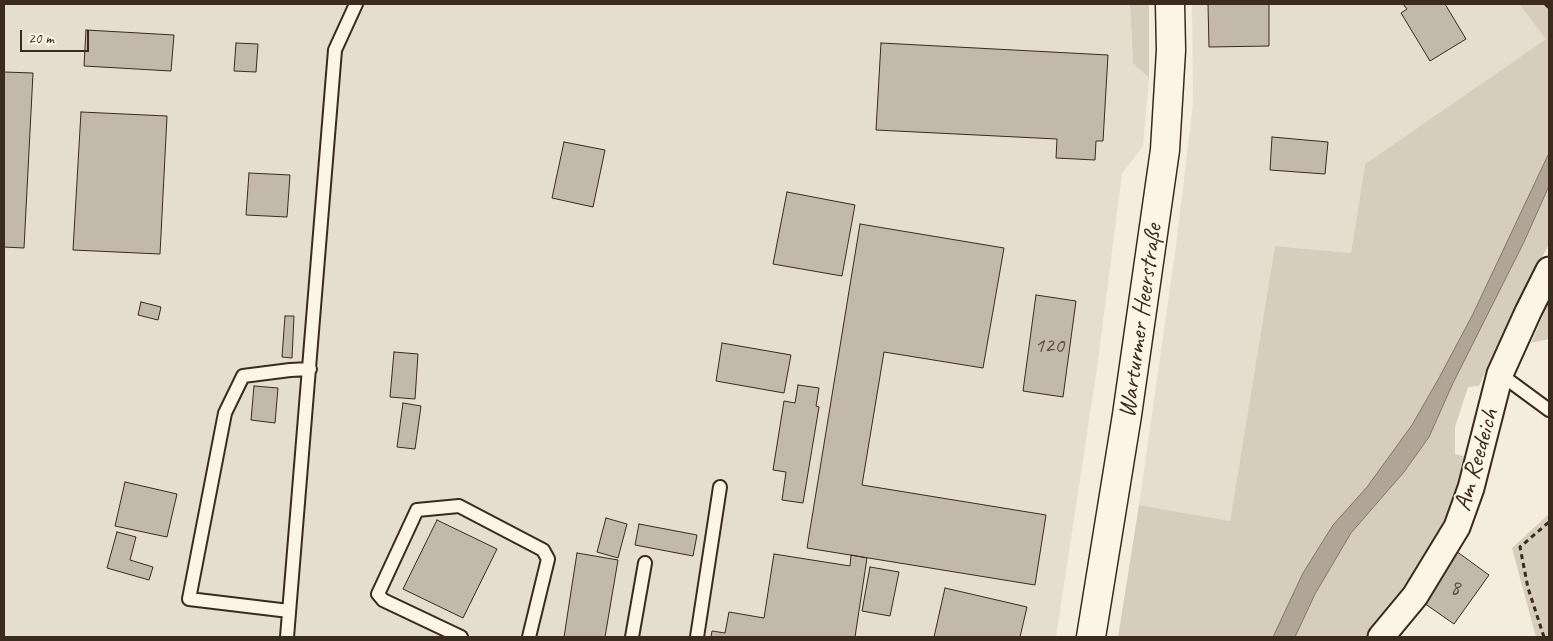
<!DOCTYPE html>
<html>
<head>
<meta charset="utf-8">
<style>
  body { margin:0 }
  #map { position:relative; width:1553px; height:641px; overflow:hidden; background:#f4eddd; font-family:Caveat,sans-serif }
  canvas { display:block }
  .frame { position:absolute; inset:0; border:5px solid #3b2a1e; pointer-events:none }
  .scale { position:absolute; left:20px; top:30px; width:69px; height:22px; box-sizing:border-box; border:2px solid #3b2a1e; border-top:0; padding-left:6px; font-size:15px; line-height:18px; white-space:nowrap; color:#3b2a1e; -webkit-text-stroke:4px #fcf5e5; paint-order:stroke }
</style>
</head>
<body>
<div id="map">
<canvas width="1553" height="641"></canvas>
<div class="frame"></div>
<div class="scale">20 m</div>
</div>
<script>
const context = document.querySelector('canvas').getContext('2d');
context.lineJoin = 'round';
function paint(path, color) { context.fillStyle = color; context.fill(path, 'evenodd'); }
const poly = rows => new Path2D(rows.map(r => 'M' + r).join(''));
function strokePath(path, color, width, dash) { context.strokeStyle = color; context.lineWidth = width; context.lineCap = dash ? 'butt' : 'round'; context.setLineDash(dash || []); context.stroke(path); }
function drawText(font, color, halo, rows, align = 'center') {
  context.font = font + ' Caveat,sans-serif'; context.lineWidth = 4; context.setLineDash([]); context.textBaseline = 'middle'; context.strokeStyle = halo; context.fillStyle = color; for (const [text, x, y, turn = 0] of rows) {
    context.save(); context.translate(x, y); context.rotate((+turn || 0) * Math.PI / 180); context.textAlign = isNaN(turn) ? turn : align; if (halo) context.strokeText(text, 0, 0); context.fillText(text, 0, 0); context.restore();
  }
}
const built = poly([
  [4,4,1130,4,1133,63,1149,78,1143,146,1122,174,1097,368,1056,637,4,637],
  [1192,4,1519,4,1546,39,1365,164,1351,253,1275,246,1230,521,1139,505,1177,238,1193,104]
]);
const green = poly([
  [1130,4,1149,4,1149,78,1133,63],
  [1519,4,1549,4,1549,153,1473,314,1439,378,1412,425,1367,487,1333,525,1303,573,1273,637,1118,637,1139,505,1230,521,1275,246,1351,253,1365,164,1546,39],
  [1549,186,1549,244,1497,346,1479,386,1468,387,1455,427,1455,454,1467,457,1450,517,1418,568,1377,621,1368,637,1295,637,1315,594,1351,533,1404,472,1429,437,1453,383,1524,242],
  [1549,301,1549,339,1531,343],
  [1549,514,1549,637,1536,637,1512,548]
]);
const water = poly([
  [1549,153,1549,186,1524,242,1453,383,1429,437,1404,472,1351,533,1315,594,1295,637,1273,637,1303,573,1333,525,1367,487,1412,425,1439,378,1473,314,1549,153]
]);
const building = poly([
  [1208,4,1269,4,1269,46,1209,47,1208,4],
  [1403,4,1445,4,1466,39,1430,61,1401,13,1407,9,1403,4],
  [86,30,174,35,171,71,84,66,86,30],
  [236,43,258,44,256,72,234,71,236,43],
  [881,43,1108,55,1103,141,1096,141,1095,160,1056,158,1057,139,876,130,881,43],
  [4,72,33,73,24,248,4,247,4,72],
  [81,112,167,116,160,254,73,250,81,112],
  [1272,137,1328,142,1325,174,1270,170,1272,137],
  [564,142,605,150,593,207,552,198,564,142],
  [249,173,290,175,287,217,246,215,249,173],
  [787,192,855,205,842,276,773,264,787,192],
  [860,224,1004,248,983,368,884,352,862,485,1046,515,1035,585,807,548,860,224],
  [1036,295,1076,301,1063,397,1023,391,1036,295],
  [141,302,161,307,158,320,138,315,141,302],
  [285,316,294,316,292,358,282,357,285,316],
  [722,343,791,355,784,393,716,381,722,343],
  [394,352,418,354,415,399,390,397,394,352],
  [798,385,819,388,816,406,819,407,803,503,782,500,786,472,773,470,784,401,795,403,798,385],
  [254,386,278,388,275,423,251,420,254,386],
  [403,403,421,406,415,449,397,447,403,403],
  [125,482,177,494,167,537,115,526,125,482],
  [606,518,627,524,618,558,597,552,606,518],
  [437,520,497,549,463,618,403,589,437,520],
  [639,524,697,535,693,556,635,545,639,524],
  [117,532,136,537,130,560,153,567,149,580,107,568,117,532],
  [1456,551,1489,575,1454,624,1421,601,1456,551],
  [577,553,618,560,605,637,564,637,577,553],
  [774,554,850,566,851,555,867,558,855,637,711,637,712,631,725,633,729,612,764,618,774,554],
  [870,567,899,572,890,616,862,611,870,567],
  [945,588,1027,607,1020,637,934,637,945,588]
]);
const path = poly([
  [1545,4,1549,8],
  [1544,637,1528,588,1520,547,1549,522]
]);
const service = poly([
  [1500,374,1549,410],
  [289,611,189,599,225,413,243,376,290,370,310,369],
  [287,637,335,50,356,4],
  [461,637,383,600,378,594,417,510,459,506,543,550,548,559,529,637],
  [632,637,645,563],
  [697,637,720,487]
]);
const minor = poly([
  [1381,637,1415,596,1457,527,1471,488,1500,374,1528,312,1549,270]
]);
const tertiary = poly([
  [1091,637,1127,415,1165,150,1171,50,1170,4]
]);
const numberNames = [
  ["120",1049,346],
  ["8",1455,588]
];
const streetNames = [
  ["Warturmer Heerstraße",1141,321,-82],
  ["Am Reedeich",1477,460,-74]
];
paint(built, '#e5ddce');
paint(green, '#d6cdbd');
paint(water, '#b0a596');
strokePath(water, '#817466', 1);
paint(building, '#c3b9aa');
strokePath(building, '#3b2a1e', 1);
strokePath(service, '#3b2a1e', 16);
strokePath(minor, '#3b2a1e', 29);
strokePath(tertiary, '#3b2a1e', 31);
strokePath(path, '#3b2a1e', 3, [5, 4]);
strokePath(service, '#fcf5e5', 12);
strokePath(minor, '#fcf5e5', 25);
strokePath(tertiary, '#fcf5e5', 28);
drawText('22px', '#5d4e41', null, numberNames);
drawText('25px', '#3b2a1e', '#fcf5e5', streetNames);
</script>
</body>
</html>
